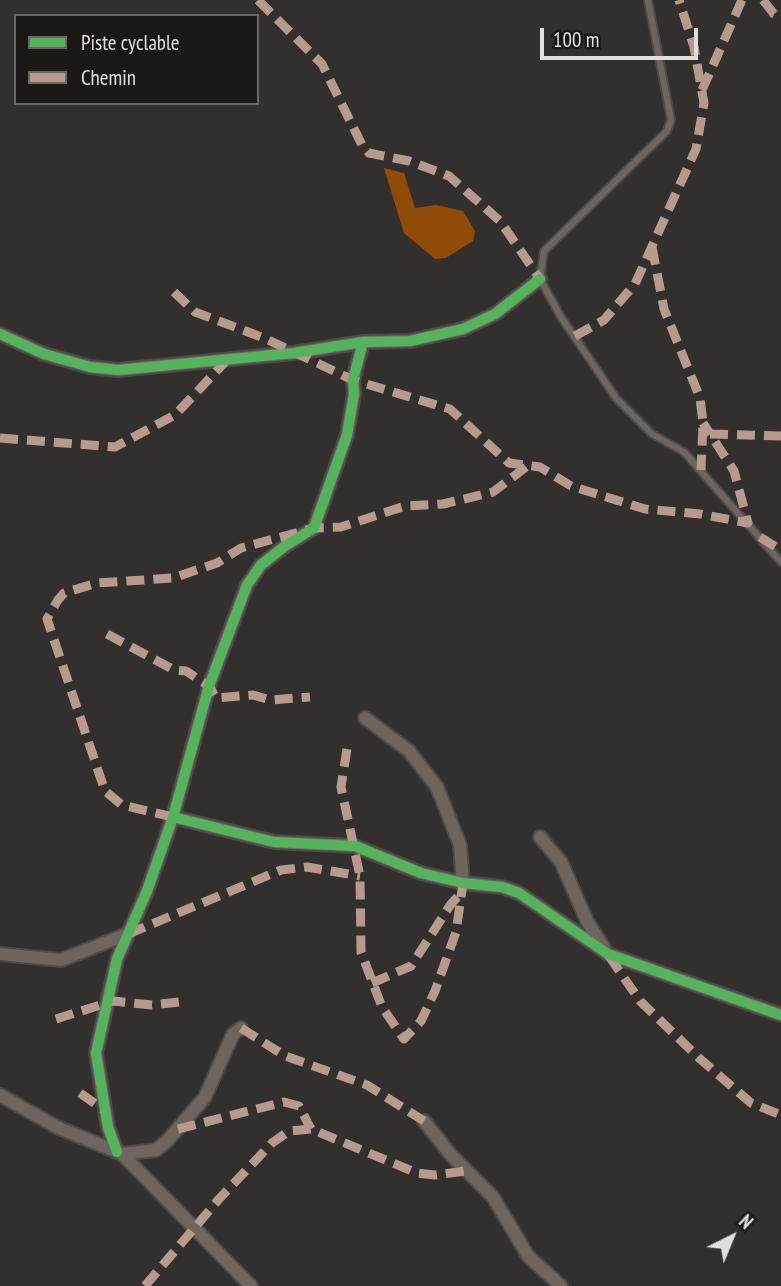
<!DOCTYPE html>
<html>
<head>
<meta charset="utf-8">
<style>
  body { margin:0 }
  #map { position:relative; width:781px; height:1286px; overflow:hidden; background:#322f2c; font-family:"PT Sans Narrow",sans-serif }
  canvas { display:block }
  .legend { position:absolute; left:14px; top:14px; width:245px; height:91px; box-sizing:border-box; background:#1a1715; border:2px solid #6a6764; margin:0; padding:9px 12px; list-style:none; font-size:21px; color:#e2dedb }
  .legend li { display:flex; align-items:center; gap:14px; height:35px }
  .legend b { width:35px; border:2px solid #6a6764 }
  .north { position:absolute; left:697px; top:1202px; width:70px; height:70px; -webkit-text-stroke:5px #1a1715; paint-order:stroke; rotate:43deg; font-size:19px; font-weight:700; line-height:28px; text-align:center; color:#e2dedb }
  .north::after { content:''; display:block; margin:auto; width:24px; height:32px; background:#e2dedb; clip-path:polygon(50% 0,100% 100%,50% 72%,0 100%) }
  .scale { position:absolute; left:540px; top:28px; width:158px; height:32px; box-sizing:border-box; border:4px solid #e2dedb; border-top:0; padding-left:9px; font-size:21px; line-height:24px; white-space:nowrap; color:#e2dedb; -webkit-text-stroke:5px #1a1715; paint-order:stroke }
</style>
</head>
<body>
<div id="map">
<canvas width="781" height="1286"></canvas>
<ul class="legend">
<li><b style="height:9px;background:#56b35d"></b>Piste cyclable</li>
<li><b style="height:9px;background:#b69a8f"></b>Chemin</li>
</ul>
<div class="north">N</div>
<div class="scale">100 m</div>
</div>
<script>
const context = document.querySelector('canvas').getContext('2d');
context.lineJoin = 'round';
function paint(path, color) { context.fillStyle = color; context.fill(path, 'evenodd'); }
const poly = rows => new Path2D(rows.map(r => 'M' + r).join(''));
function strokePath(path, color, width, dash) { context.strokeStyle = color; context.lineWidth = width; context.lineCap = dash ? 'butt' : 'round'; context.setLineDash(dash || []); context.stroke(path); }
const water = poly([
  [384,168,404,173,415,208,436,205,463,211,475,231,473,241,446,258,435,259,404,233]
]);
const lane = poly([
  [648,0,671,120,667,131,544,251,540,279,561,317,616,398,652,434,684,452,781,562]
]);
const street = poly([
  [0,334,44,354,90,367,118,370,294,353,363,342,410,341,463,329,495,314,540,279],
  [365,718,409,751,437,787,460,845,463,883],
  [173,817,274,842,355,846,421,873,463,883,502,887,519,893,608,954,781,1015],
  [540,837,561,862,587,921,604,948],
  [0,954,61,960,125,935],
  [0,1095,57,1127,122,1154,251,1286],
  [424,1121,451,1155,493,1197,528,1256,561,1286],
  [117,1152,108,1127,96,1053,117,959,147,891,173,817,209,686,247,585,261,565,285,546,314,528,347,435,354,394,353,380,363,342],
  [122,1154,156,1150,167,1141,205,1097,233,1034,241,1028]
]);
const quiet = poly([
  [258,0,322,64,362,145,369,153,409,161,449,176,500,221,540,279],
  [763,0,774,14,781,17],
  [702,90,742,0],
  [652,247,664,309,700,398,703,423,701,470],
  [174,292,195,312,264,338,353,380,450,409,509,463,540,467,571,486,645,509,700,514,748,523,734,471,703,423],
  [575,336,604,320,635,284,696,149,704,103,694,47,679,0],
  [710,434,781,436],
  [0,438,115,447,175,415,227,360],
  [760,537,781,550],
  [107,634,174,670,186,671,209,686,216,698,253,695,270,700,310,697],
  [347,749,341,787,360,876,361,952,382,1007,404,1039,421,1021,435,991,456,932,463,883],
  [173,817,122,805,105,791,47,619,58,600,64,593,97,583,173,578,217,563,241,548,314,528,341,527,405,506,443,504,493,492,526,467],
  [128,934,281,870,307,867,360,876],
  [609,956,640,1001,699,1058,751,1103,781,1115],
  [372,983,411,966,451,904,463,891],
  [56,1019,113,1001,152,1005,187,1001],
  [241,1028,285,1056,367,1085,424,1121],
  [80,1093,104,1110],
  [178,1129,284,1102,299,1106,311,1129],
  [145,1286,219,1199,272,1143,289,1131,311,1129,417,1173,435,1175,466,1171]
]);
const cycleway = poly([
  [0,334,44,354,90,367,118,370,294,353,363,342,410,341,463,329,495,314,540,279],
  [173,817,274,842,355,846,421,873,463,883,502,887,519,893,608,954,781,1015],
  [117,1152,108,1127,96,1053,117,959,147,891,173,817,209,686,247,585,261,565,285,546,314,528,347,435,354,394,353,380,363,342]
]);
paint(water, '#904b08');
strokePath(lane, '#4d4b49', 10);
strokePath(street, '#4d4b49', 16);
strokePath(lane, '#6e655e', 6);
strokePath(street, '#6e655e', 12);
strokePath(quiet, '#b69a8f', 9, [18, 9]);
strokePath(cycleway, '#56b35d', 10);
</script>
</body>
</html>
